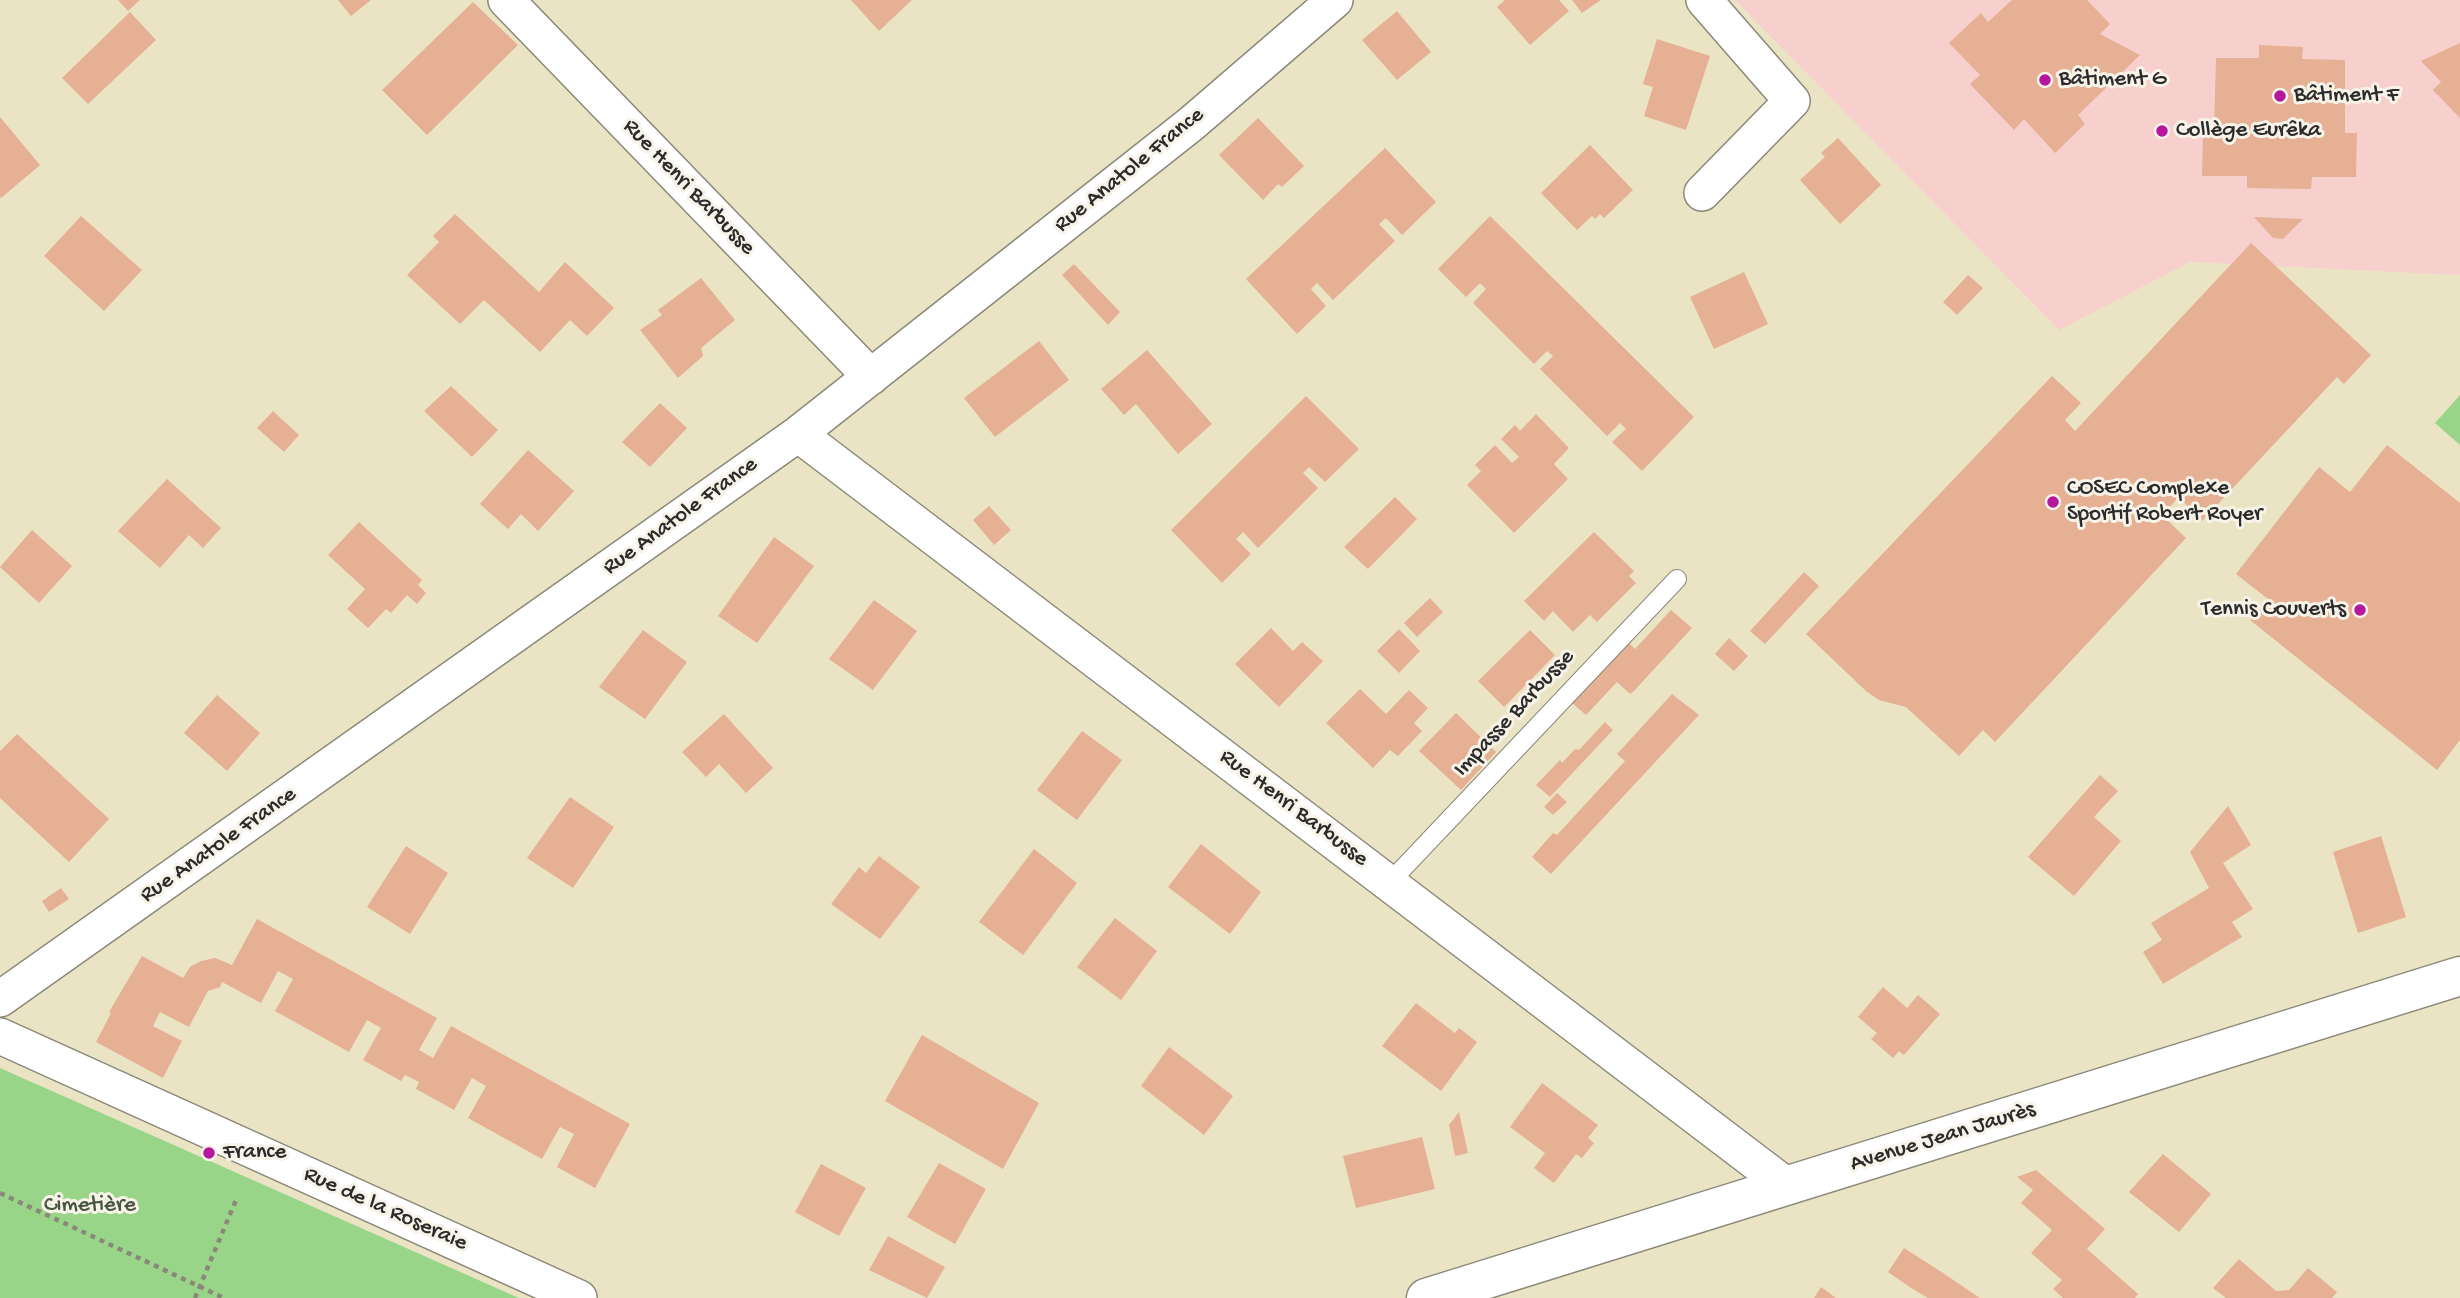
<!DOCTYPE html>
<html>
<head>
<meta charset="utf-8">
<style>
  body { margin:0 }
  canvas { display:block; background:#eae4c5 }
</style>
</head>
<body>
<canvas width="2460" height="1298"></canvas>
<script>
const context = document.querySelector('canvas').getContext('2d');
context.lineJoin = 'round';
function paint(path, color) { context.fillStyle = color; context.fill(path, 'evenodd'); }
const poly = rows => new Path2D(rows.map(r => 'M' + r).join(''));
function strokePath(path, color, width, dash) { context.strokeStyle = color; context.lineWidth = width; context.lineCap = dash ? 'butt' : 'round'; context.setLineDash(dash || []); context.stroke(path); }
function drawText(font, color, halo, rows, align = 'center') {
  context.font = font + ' "Gochi Hand",sans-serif'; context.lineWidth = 6; context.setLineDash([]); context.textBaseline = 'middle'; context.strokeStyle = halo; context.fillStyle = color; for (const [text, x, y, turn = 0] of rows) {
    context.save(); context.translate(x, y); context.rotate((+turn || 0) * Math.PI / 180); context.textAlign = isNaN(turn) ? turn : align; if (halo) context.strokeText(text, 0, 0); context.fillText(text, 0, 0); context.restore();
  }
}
const built = poly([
  [1735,0,2460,0,2460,275,2190,262,2059,330]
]);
const green = poly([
  [2460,395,2460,445,2435,423],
  [0,1068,519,1298,0,1298]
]);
const building = poly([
  [118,0,140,0,128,11],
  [338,0,371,0,351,16],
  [851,0,912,0,879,31],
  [1505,0,1559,0,1569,11,1530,45,1497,7],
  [1572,0,1601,0,1582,13],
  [2012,0,2087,0,2110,24,2100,34,2140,55,2078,115,2085,124,2055,153,2024,119,2014,130,1970,84,1980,75,1949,43,1981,13,1988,22],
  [473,2,518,45,427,135,382,90],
  [1397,11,1431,52,1397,80,1362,40],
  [130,12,156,40,88,104,62,78],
  [1657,39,1710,56,1686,130,1644,116,1653,87,1643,84],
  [2460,43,2460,118,2433,90,2441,82,2421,61],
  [2259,45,2303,47,2302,59,2345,60,2345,133,2357,133,2356,177,2312,177,2311,189,2247,188,2247,176,2202,176,2203,131,2214,132,2216,58,2259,58],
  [0,117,40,165,1,198,0,197],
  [1258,118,1304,166,1282,187,1278,184,1263,200,1219,155],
  [1838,138,1881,185,1840,224,1800,180,1825,157,1821,153],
  [1590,145,1633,190,1604,218,1600,214,1595,219,1592,216,1577,230,1541,193],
  [1385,148,1436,202,1402,235,1386,218,1379,224,1395,241,1333,300,1317,283,1311,289,1326,306,1297,334,1246,279],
  [455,214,539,292,565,262,614,308,587,336,570,320,540,352,484,300,460,324,407,275,439,242,433,236],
  [81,216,142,270,104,311,44,256],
  [1490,216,1694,417,1642,471,1612,442,1626,429,1620,423,1607,436,1540,369,1553,356,1547,351,1534,364,1473,303,1486,289,1480,283,1466,297,1438,269],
  [2254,217,2303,219,2283,239,2273,238],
  [2251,243,2371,355,2344,384,2337,377,2202,521,2179,497,2162,515,2186,538,1995,742,1983,730,1959,756,1906,707,1879,700,1866,691,1806,634,2052,376,2081,403,2065,420,2075,431],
  [1074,264,1120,312,1108,325,1062,275],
  [1744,272,1768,324,1714,349,1690,297],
  [1968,275,1983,288,1957,315,1943,302],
  [701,278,735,320,701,348,703,356,678,378,640,330,662,315,658,310],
  [1039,341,1069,380,995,437,964,398],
  [1147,350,1212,424,1178,454,1136,404,1124,415,1101,389],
  [451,386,498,430,472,457,424,411],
  [1306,396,1359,449,1325,482,1309,467,1303,473,1318,488,1258,548,1243,532,1236,539,1251,554,1222,583,1171,530],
  [660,403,687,428,650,467,622,442],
  [273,411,299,435,284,452,257,428],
  [1536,414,1569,448,1554,464,1568,479,1514,533,1467,485,1481,471,1475,465,1495,445,1512,463,1519,457,1501,439,1515,425,1520,431],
  [2387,445,2460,503,2460,740,2437,770,2250,620,2268,599,2236,574,2319,467,2350,492],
  [528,450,574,491,538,531,521,514,508,529,480,504],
  [167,479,221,528,203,548,189,535,160,568,118,531],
  [1395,497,1417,519,1368,569,1344,547],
  [989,506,1011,530,994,545,973,520],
  [359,522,422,580,418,585,426,593,417,604,407,595,391,613,386,609,368,628,347,609,365,589,328,555],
  [32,530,72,566,39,603,0,567],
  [1594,532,1634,571,1629,576,1636,583,1597,622,1590,615,1573,632,1553,611,1544,621,1524,601],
  [774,537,814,566,757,643,718,616],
  [1804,572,1819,586,1765,644,1750,631],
  [1430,598,1443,612,1417,637,1404,623],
  [874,600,917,631,873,690,829,659],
  [1671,610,1692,628,1633,692,1630,694,1617,682,1586,715,1572,703,1628,642,1635,649],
  [1271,628,1293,651,1302,642,1323,661,1279,707,1235,664],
  [1399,629,1420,651,1399,673,1377,651],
  [643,630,687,662,645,719,599,687],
  [1530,630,1555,655,1504,707,1478,681],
  [1729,638,1748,656,1734,671,1715,654],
  [1360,689,1386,714,1409,690,1428,708,1414,723,1422,731,1398,756,1390,750,1373,768,1326,723],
  [1672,694,1699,715,1551,874,1532,857,1553,833,1557,835,1625,761,1617,754],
  [217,695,260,733,227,771,184,733],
  [1456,713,1496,752,1461,790,1419,751],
  [724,714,773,768,746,793,719,764,706,777,682,752],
  [1605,722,1613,730,1550,797,1536,785,1560,760,1562,763,1575,749,1579,750],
  [1082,731,1122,760,1077,820,1037,790],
  [17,734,109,819,69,862,0,798,0,751],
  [2100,775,2118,791,2094,817,2121,841,2074,896,2028,857],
  [1557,793,1567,802,1553,815,1544,807],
  [570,797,614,827,573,888,527,858],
  [2228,806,2251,845,2223,863,2253,909,2232,922,2242,937,2163,984,2143,952,2162,940,2151,923,2209,888,2190,852],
  [2381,836,2406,917,2358,933,2333,852],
  [1201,844,1261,892,1230,934,1168,887],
  [406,846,448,873,410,934,367,907],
  [1034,849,1077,883,1023,955,979,922],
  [879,856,920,887,880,939,831,904,859,867,866,873],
  [61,888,69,899,49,912,42,901],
  [1115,918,1157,951,1121,1000,1077,967],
  [257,919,437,1018,419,1050,433,1058,451,1026,630,1124,595,1188,557,1167,574,1134,560,1127,542,1159,468,1118,486,1086,472,1078,454,1110,416,1089,419,1082,405,1075,401,1081,363,1060,381,1028,367,1020,349,1052,275,1011,293,979,278,971,261,1003,222,982,220,987,208,991,189,1027,160,1012,153,1026,182,1041,163,1078,96,1042,111,1013,109,1012,142,956,183,978,190,967,201,961,215,958,232,965],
  [1883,987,1907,1008,1918,995,1940,1014,1904,1055,1899,1051,1893,1058,1871,1039,1877,1033,1858,1017],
  [1416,1003,1455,1033,1459,1028,1477,1042,1441,1091,1382,1046],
  [922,1035,1039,1103,1003,1169,885,1101],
  [1169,1047,1233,1096,1204,1135,1141,1086],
  [1542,1083,1598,1125,1588,1138,1594,1143,1582,1158,1576,1154,1554,1183,1534,1168,1545,1153,1510,1127],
  [1459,1112,1468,1153,1455,1156,1449,1125],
  [1422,1137,1435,1189,1356,1208,1343,1156],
  [2163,1154,2211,1194,2179,1232,2129,1192],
  [939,1163,986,1189,955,1244,907,1217],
  [821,1164,866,1188,839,1236,795,1212],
  [2036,1170,2105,1229,2087,1249,2138,1294,2135,1298,2063,1298,2053,1289,2062,1280,2031,1253,2052,1230,2021,1203,2033,1190,2017,1177],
  [888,1236,945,1267,927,1298,869,1270],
  [1904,1248,1943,1273,1980,1298,1928,1298,1911,1288,1888,1272],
  [2239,1259,2276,1291,2289,1290,2308,1268,2337,1292,2332,1298,2226,1298,2213,1288],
  [1821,1287,1836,1298,1814,1298]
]);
const path = poly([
  [0,1193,224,1298],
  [195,1298,236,1200]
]);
const lane = poly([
  [1390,882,1677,579]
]);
const street = poly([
  [506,0,871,377],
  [1702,193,1792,101,1704,0],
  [798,434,1787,1186],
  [0,999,798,434,1191,124,1335,0],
  [0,1036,579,1298]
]);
const secondary = poly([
  [1426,1298,2460,976]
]);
const markers = [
  [2045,80,7,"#b5179e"],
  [2280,96,7,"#b5179e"],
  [2162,131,7,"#b5179e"],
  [2053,502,7,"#b5179e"],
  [2360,610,7,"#b5179e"],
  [209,1153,7,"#b5179e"]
];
const poiNames = [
  ["Bâtiment G",2059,80],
  ["Bâtiment F",2294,96],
  ["Collège Eurêka",2176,131],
  ["COSEC Complexe",2067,489],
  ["Sportif Robert Royer",2067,515],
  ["Tennis Couverts",2346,610,"right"],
  ["France",223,1153]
];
const streetNames = [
  ["Rue Anatole France",1130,171,-39],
  ["Rue Henri Barbusse",688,188,46],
  ["Rue Anatole France",681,517,-36],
  ["Impasse Barbusse",1515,714,-47],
  ["Rue Henri Barbusse",1293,809,37],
  ["Rue Anatole France",219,846,-35],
  ["Avenue Jean Jaurès",1943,1138,-17],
  ["Rue de la Roseraie",385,1210,24]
];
const parkNames = [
  ["Cimetière",90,1206]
];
paint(built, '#f7d0cd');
paint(green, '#99d589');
paint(building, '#e5b093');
strokePath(lane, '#8a8878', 20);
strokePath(street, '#8a8878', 38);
strokePath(secondary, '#8a8878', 41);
strokePath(path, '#8a8878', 4.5, [5, 5]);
strokePath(lane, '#fff', 18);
strokePath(street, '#fff', 35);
strokePath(secondary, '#fff', 38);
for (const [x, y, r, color] of markers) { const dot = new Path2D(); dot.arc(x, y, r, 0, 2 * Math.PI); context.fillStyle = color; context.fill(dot); strokePath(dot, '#f7f3e8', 2.5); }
drawText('23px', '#2b2b2b', '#f7f3e8', poiNames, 'left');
drawText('23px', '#2b2b2b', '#f7f3e8', streetNames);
drawText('23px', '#465642', '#f7f3e8', parkNames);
</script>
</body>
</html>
